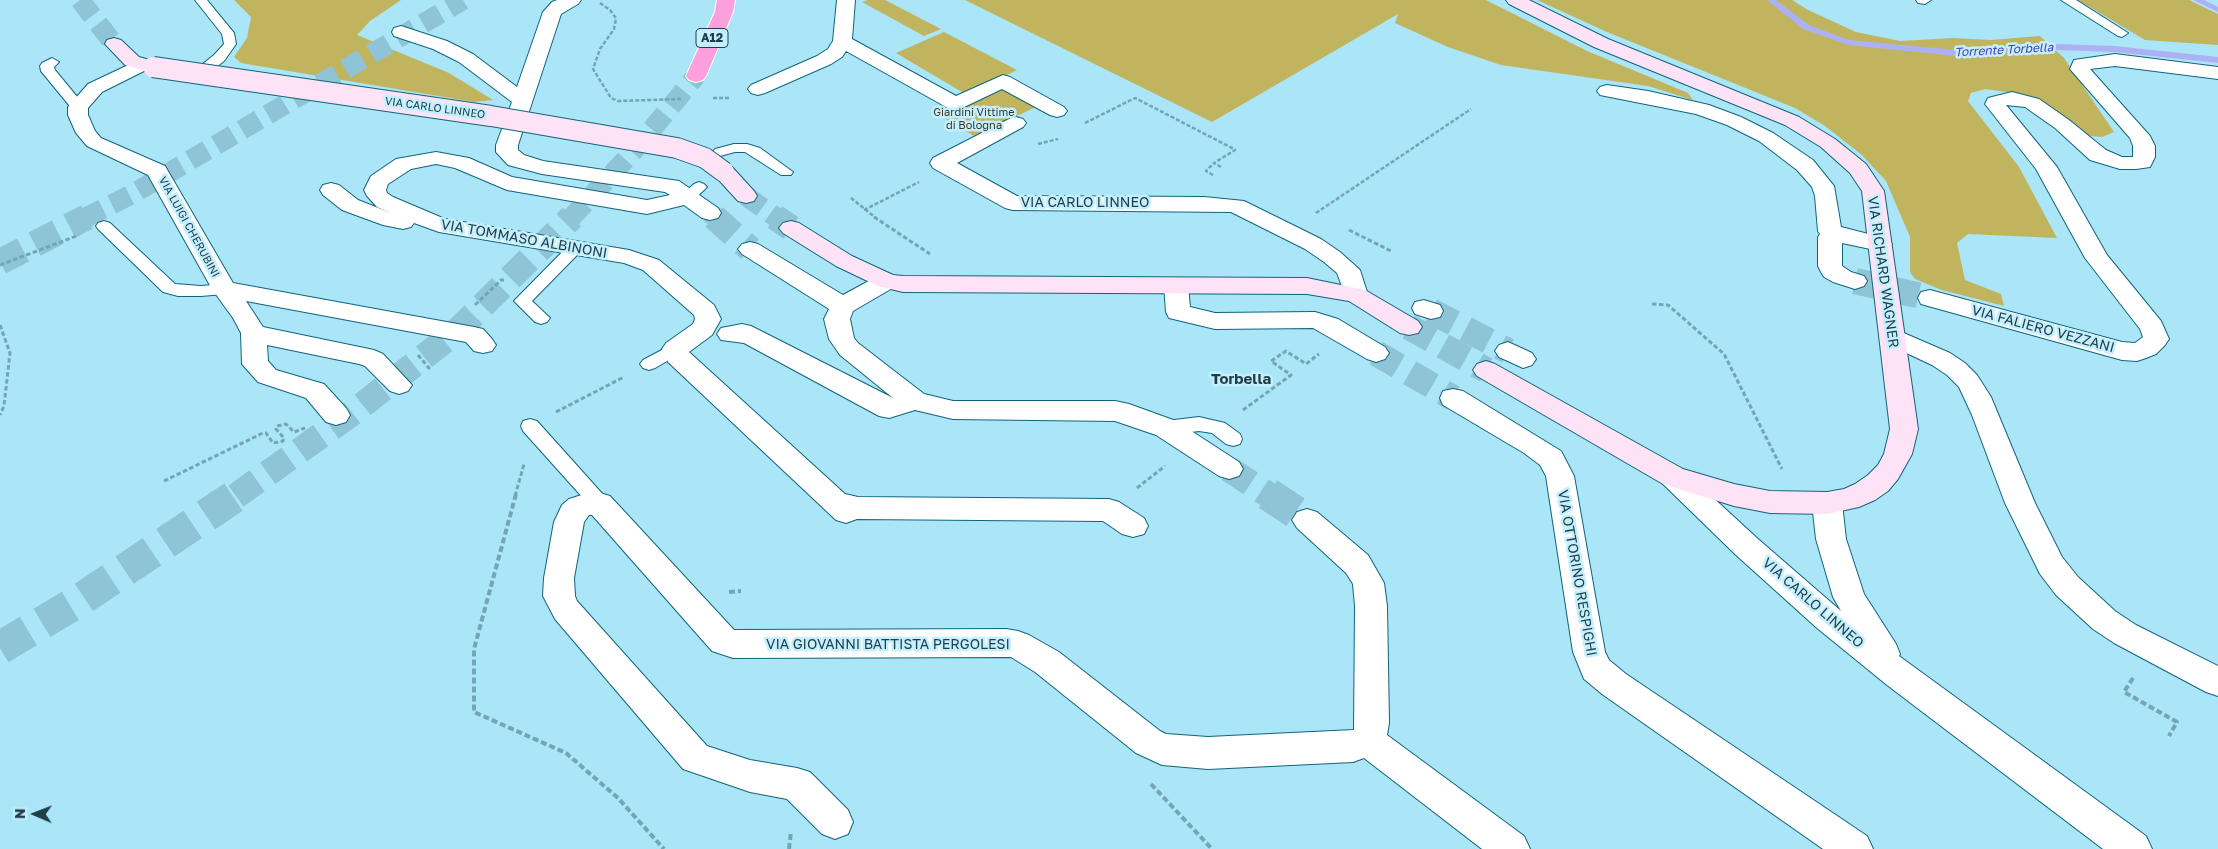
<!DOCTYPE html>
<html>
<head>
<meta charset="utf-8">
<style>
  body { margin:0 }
  #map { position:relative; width:2218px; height:849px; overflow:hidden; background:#aae5f8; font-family:"Golos Text",sans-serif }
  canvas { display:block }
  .north { position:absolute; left:10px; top:789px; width:50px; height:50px; -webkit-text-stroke:4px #c4effe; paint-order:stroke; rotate:271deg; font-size:14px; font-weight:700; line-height:20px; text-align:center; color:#1f3e48 }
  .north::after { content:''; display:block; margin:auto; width:18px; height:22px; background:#1f3e48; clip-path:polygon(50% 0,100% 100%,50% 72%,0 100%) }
</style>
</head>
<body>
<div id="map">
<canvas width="2218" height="849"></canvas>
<div class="north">N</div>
</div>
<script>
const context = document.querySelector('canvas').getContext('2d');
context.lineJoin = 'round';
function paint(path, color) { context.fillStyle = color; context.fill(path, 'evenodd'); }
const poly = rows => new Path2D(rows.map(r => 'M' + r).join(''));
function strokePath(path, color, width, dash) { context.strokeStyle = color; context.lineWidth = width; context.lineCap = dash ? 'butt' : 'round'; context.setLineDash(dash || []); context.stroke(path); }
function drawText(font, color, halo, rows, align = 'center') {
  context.font = font + ' "Golos Text",sans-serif'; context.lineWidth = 5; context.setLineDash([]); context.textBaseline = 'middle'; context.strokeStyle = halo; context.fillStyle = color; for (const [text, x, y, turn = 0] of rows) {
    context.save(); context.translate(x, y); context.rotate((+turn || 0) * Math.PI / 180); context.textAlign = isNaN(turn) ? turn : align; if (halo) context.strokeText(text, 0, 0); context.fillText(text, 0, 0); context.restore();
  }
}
const green = poly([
  [234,0,401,0,370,21,357,35,449,73,493,100,474,102,241,63,234,57,247,38,251,17],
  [868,0,885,0,941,29,924,36,862,2],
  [965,0,1486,0,1587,51,1688,93,1693,100,1648,86,1501,65,1448,47,1395,23,1398,14,1212,122],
  [1537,0,1792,0,1808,10,1856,32,1900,41,1953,38,1991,40,2040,36,2064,58,2114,132,2102,137,2081,135,2045,104,2027,95,1985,89,1971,93,1968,101,2019,167,2057,238,1968,234,1957,243,1965,280,2001,294,2004,306,1942,290,1915,279,1910,272,1910,237,1886,181,1862,155,1825,126,1795,108,1607,32],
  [2078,0,2189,0,2218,14,2218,45,2145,40],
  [944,32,1017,70,967,95,896,53],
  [1002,85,1038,106,974,136,931,110,947,103]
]);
const stream = poly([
  [1767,0,1776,0,1809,25,1849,40,1957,50,2028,43,2115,46,2218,57,2218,63,2115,52,2028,49,1957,56,1848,45,1803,29,1767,0],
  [2193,0,2204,0,2218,7,2218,12,2193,0]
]);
const streetTunnelFar2 = poly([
  [710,213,716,218]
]);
const streetTunnelFar1 = poly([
  [714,217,750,249],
  [1855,281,1930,298],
  [1431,311,1508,351],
  [1376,353,1453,398],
  [1229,469,1270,496]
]);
const streetTunnel = poly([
  [1268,494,1307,520]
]);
const secondaryTunnelFar1 = poly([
  [80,0,114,44],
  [746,196,777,218]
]);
const secondaryTunnel = poly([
  [775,217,791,228],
  [1409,327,1486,370]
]);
const highwayTunnelFar2 = poly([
  [85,218,136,192,463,0],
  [571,218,639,145,696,76]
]);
const highwayTunnelFar1 = poly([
  [0,262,87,217],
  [236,496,351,414,458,330,572,217]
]);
const highwayTunnel = poly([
  [0,648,80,600,238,494]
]);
const pathFar2 = poly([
  [600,3,610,10,616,18,614,29,600,49,593,69,611,98,618,101,681,99],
  [713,98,731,98],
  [1085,123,1135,98,1236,150],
  [1038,144,1058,139],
  [1221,167,1214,163,1235,150],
  [1213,175,1206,171,1214,163],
  [851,198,876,218],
  [864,210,919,182],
  [1316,213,1471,109]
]);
const pathFar1 = poly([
  [874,217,930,254],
  [1349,230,1391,251],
  [0,265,79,235],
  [1652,304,1668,305,1724,354,1782,469],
  [475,305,501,280,504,280],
  [0,325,10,353,4,406,0,415],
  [418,355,429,368,427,371],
  [1243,410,1291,375,1271,361,1286,351,1306,364,1319,354],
  [556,412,624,377],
  [164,481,263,433,266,433,273,443,283,441,284,438,276,429,277,426,286,424,294,432,305,428],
  [1137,488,1165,466],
  [515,496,524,464]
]);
const path = poly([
  [516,494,474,649,474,712,566,753,618,798,664,849],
  [729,592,741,591],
  [2133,678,2124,692,2177,722,2169,736],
  [1151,784,1212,849],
  [789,849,791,832]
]);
const lane = poly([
  [195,0,207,0,234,33,236,44,224,61,204,77,199,78,194,77,192,74,194,71,214,55,224,44,222,34,195,0],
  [1916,0,1931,0,1925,4,1918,3,1916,0],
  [2061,0,2076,0,2128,33,2122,37,2118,36,2061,0],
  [52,58,59,62,54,67,55,70,83,104,85,107,83,110,73,110,41,71,40,66,42,63,52,58],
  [734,144,747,144,760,148,793,172,791,175,781,175,745,152,735,152,720,156,713,152,715,149,734,144],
  [699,182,704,184,707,187,704,190,693,200,683,200,680,197,683,194,694,184,699,182],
  [104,221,110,223,175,284,201,286,224,284,230,285,232,289,230,293,224,294,201,296,178,296,163,292,98,229,96,226,98,223,104,221],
  [575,243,581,245,583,248,581,251,532,301,550,318,547,322,541,324,535,322,514,301,569,245,575,243],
  [675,343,681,345,684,349,681,353,655,368,649,370,643,368,640,364,643,360,675,343],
  [1199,417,1225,423,1240,434,1242,439,1240,444,1233,446,1226,444,1212,433,1199,431,1166,435,1159,433,1157,428,1159,423,1166,421,1199,417],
  [530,419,537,421,607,499,610,504,607,509,600,512,593,509,523,431,521,426,523,421,530,419]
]);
const street = poly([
  [557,0,581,0,578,4,561,14,518,145,518,150,524,155,543,161,679,181,718,208,721,213,718,218,710,220,702,218,684,205,647,214,507,190,455,168,436,164,411,169,388,184,386,190,387,193,393,197,445,219,629,250,659,260,714,305,721,319,712,335,689,352,845,494,858,497,1109,499,1119,502,1144,518,1148,526,1144,534,1133,537,1122,534,1103,521,857,519,846,523,836,520,668,362,662,349,666,343,693,324,695,319,694,315,643,270,624,263,439,232,414,223,411,227,403,229,383,225,342,210,323,195,320,190,323,185,331,183,339,185,358,200,391,213,377,207,367,196,364,190,371,176,396,159,436,152,469,158,512,177,647,200,670,195,665,192,542,174,508,165,496,152,496,145,512,102,459,62,433,49,394,36,392,32,394,28,401,26,447,41,473,54,517,87,543,12,552,2,557,0],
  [837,0,855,0,852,39,956,96,1003,75,1010,77,1064,107,1067,111,1064,115,1057,117,1050,115,1002,89,962,108,955,110,948,108,846,51,842,57,831,64,765,93,758,95,751,93,748,89,751,85,817,56,828,49,833,41,837,0],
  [2115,54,2218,67,2218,79,2115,66,2090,69,2150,136,2155,146,2155,157,2150,167,2136,169,2120,169,2090,160,2055,128,2025,107,2006,105,2057,167,2107,255,2161,321,2169,339,2165,345,2156,354,2146,358,2137,361,2122,360,1921,304,1918,298,1921,292,1930,290,2122,342,2135,343,2143,337,2140,329,2085,258,2036,169,1985,104,1988,98,2012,92,2039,99,2069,120,2106,150,2122,157,2133,157,2133,146,2130,138,2070,69,2074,60,2115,54],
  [141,59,148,61,151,65,148,69,102,92,88,108,88,115,95,131,101,138,165,166,233,283,474,327,483,329,492,339,496,345,492,351,483,353,474,351,466,342,246,301,263,327,374,350,383,354,412,385,408,391,399,394,390,391,365,366,359,364,267,345,268,361,276,370,324,384,346,408,350,415,346,422,336,425,326,422,306,398,258,382,242,364,241,333,233,318,212,289,148,175,87,146,76,133,68,115,68,107,88,84,141,59],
  [1607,85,1648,91,1709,105,1741,117,1773,133,1813,160,1834,186,1841,227,1888,239,1892,244,1888,249,1880,251,1842,243,1842,266,1851,272,1864,276,1867,281,1864,286,1855,289,1833,282,1824,277,1821,272,1818,266,1818,237,1820,234,1818,231,1815,196,1812,187,1797,170,1759,141,1727,125,1696,114,1600,95,1597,91,1600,87,1607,85],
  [1016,117,1023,119,1026,123,1023,127,957,163,1017,196,1204,197,1244,201,1321,239,1340,252,1360,270,1368,295,1365,300,1356,303,1347,300,1337,273,1324,262,1305,249,1231,212,1013,210,1005,208,933,168,930,163,933,158,1009,119,1016,117],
  [750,242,758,244,843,295,878,276,887,273,896,276,899,281,896,286,853,311,850,319,854,338,858,343,924,394,953,401,1115,401,1129,404,1176,421,1239,462,1243,469,1239,476,1229,479,1219,476,1156,435,1115,421,953,419,915,410,889,418,879,416,744,343,721,340,717,334,721,328,742,324,751,326,893,398,840,355,829,339,824,319,829,309,742,254,738,249,742,244,750,242],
  [1176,278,1185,281,1188,286,1190,307,1215,313,1315,312,1338,319,1385,347,1389,353,1385,359,1376,362,1367,359,1313,328,1215,329,1169,318,1166,312,1164,286,1167,281,1176,278],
  [1424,300,1440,305,1443,311,1440,317,1431,319,1415,314,1412,308,1415,302,1424,300],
  [1892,328,1950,353,1965,363,1977,375,1991,397,2035,503,2062,557,2078,577,2115,611,2136,625,2218,666,2218,696,2206,692,2114,643,2093,629,2056,595,2040,574,2005,503,1972,415,1959,387,1947,375,1932,365,1883,342,1879,336,1883,330,1892,328],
  [1508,342,1532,353,1536,359,1532,365,1523,368,1499,357,1495,351,1499,345,1508,342],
  [1453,389,1463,391,1561,451,1574,476,1605,652,1609,660,1626,674,1867,836,1873,849,1823,849,1602,694,1584,679,1573,652,1546,476,1540,465,1524,453,1443,405,1440,398,1443,391,1453,389],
  [1673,466,1683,470,1758,539,1841,611,1833,597,1816,539,1812,503,1817,495,1827,492,1837,495,1842,503,1846,539,1864,594,1896,644,1900,654,1899,656,2146,836,2152,849,2103,849,1887,685,1817,628,1736,555,1663,484,1659,477,1663,470,1673,466],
  [588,493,600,493,610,496,734,630,1006,629,1018,631,1029,635,1059,652,1160,731,1166,734,1208,737,1354,730,1355,606,1353,584,1346,573,1297,528,1292,520,1297,512,1307,509,1317,512,1368,555,1384,583,1387,606,1389,723,1387,735,1524,836,1530,849,1482,849,1364,758,1353,762,1208,769,1162,765,1136,753,1035,672,1011,657,733,658,712,651,592,515,589,515,584,522,574,578,575,596,577,601,707,746,750,760,797,768,810,772,848,810,853,822,848,834,835,839,822,834,787,799,750,792,683,769,555,619,543,596,544,578,554,522,562,505,569,499,588,493]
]);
const secondary = poly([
  [1506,0,1529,0,1608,39,1799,117,1835,139,1866,164,1884,191,1918,429,1912,454,1898,479,1888,491,1875,500,1859,507,1827,514,1770,513,1734,506,1663,484,1477,376,1473,370,1477,364,1486,361,1495,364,1683,469,1734,484,1770,491,1827,492,1844,489,1855,484,1868,475,1878,465,1884,454,1890,429,1862,191,1850,173,1821,147,1785,125,1594,47,1509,4,1506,0],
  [114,38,121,40,139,57,160,63,163,67,160,71,153,73,125,65,105,44,107,40,114,38],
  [724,165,732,167,754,191,757,196,754,201,746,203,738,201,716,177,713,172,716,167,724,165],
  [791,221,799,223,852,256,893,275,903,276,1307,278,1365,290,1418,321,1422,327,1418,333,1409,335,1400,333,1349,301,1307,294,903,292,878,286,836,266,783,233,779,228,783,223,791,221]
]);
const highway = poly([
  [717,0,735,0,733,12,706,76,703,80,696,82,689,80,686,76,715,12,717,0]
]);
const secondaryBridge = poly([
  [153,67,491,116,677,148,705,158,724,172]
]);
const farStreetnames = [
  ["VIA CARLO LINNEO",435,108,8],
  ["VIA LUIGI CHERUBINI",189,227,61]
];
const farParknames = [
  ["Giardini Vittime",974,113],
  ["di Bologna",974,126]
];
const shields = [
  [712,38,32]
];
const shieldNames = [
  ["A12",712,38]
];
const farWaternames = [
  ["Torrente Torbella",2004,50,-3]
];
const streetNames = [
  ["VIA CARLO LINNEO",1085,203],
  ["VIA TOMMASO ALBINONI",524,239,10],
  ["VIA RICHARD WAGNER",1883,272,82],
  ["VIA FALIERO VEZZANI",2043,329,15],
  ["VIA OTTORINO RESPIGHI",1577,573,80],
  ["VIA CARLO LINNEO",1813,603,41],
  ["VIA GIOVANNI BATTISTA PERGOLESI",888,645]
];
const neighbourhoodNames = [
  ["Torbella",1241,379]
];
paint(green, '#c1b45f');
paint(stream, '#acb1f4');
strokePath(streetTunnelFar2, '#8ec4d5', 20, [20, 10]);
strokePath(streetTunnelFar1, '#8ec4d5', 26, [26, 13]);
strokePath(streetTunnel, '#8ec4d5', 33, [33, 16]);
strokePath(secondaryTunnelFar1, '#8ec4d5', 20, [20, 10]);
strokePath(secondaryTunnel, '#8ec4d5', 26, [26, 13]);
strokePath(highwayTunnelFar2, '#8ec4d5', 20, [20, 10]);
strokePath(highwayTunnelFar1, '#8ec4d5', 26, [26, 13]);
strokePath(highwayTunnel, '#8ec4d5', 33, [33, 16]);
strokePath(lane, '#10657b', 2);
strokePath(street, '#10657b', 2);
strokePath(secondary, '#10657b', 2);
strokePath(highway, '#fff', 2);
strokePath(pathFar2, '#74a5b4', 2.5, [4, 2]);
strokePath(pathFar1, '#74a5b4', 3, [4.5, 2.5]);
strokePath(path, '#74a5b4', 4, [6, 3]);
paint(lane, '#fff');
paint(street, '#fff');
paint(secondary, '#fee2f5');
paint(highway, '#fb9fdd');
strokePath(secondaryBridge, '#10657b', 22, []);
strokePath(secondaryBridge, '#fee2f5', 20);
drawText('11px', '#1f3e48', '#c4effe', farStreetnames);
drawText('11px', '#3d3922', '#c4effe', farParknames);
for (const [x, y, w] of shields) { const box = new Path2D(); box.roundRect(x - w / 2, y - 9.5, w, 19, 4); context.fillStyle = '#c4effe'; context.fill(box); strokePath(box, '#1f3e48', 1); }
drawText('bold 12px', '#1f3e48', null, shieldNames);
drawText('italic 12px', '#4639b5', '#c4effe', farWaternames);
drawText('14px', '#1f3e48', '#c4effe', streetNames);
drawText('bold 15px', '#1f3e48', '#c4effe', neighbourhoodNames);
</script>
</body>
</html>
